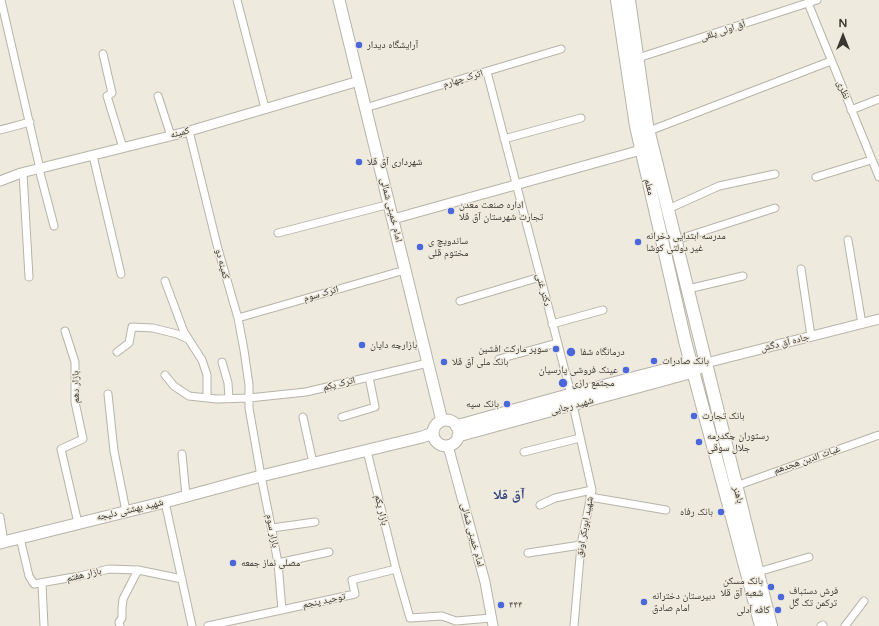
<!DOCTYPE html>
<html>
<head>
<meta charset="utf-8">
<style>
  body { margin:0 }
  #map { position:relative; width:879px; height:626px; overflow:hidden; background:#efeade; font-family:"Varela Round",sans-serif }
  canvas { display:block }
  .north { position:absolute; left:823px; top:16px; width:40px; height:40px; -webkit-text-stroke:3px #efeade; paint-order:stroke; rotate:0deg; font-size:11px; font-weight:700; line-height:16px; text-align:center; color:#383732 }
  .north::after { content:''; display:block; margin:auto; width:14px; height:18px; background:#383732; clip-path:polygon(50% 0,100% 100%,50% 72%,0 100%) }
</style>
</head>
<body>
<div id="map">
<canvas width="879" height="626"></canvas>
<div class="north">N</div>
</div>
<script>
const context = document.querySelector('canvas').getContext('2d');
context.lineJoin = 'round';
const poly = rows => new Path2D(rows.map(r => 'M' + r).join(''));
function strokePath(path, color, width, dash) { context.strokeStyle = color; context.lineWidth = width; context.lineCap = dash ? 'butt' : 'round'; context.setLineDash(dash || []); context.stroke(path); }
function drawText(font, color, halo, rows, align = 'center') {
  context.font = font + ' "Varela Round","Noto Naskh Arabic",sans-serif'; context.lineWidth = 3; context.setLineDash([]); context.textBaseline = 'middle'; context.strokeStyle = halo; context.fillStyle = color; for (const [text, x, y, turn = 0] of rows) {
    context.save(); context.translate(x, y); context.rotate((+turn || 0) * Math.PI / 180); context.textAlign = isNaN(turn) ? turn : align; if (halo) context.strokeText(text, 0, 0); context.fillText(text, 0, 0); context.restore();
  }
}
const minor = poly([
  [1,0,40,169],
  [237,0,265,108],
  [808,3,879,177],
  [103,54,112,93,107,96,123,148],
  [638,58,817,0],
  [487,72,571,394],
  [158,96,171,136],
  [365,108,561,49],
  [851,110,879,99],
  [0,130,30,122],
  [189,131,218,249,238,318,244,350,249,385,249,408,261,476,273,536,278,563,282,610],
  [649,131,831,61],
  [504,139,581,118],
  [93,156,121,274],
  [39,169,54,226],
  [23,173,29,277],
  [816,177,871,160],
  [668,209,719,186,775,174],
  [278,233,390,204],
  [676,240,775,208],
  [848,240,862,324],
  [801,269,811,336],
  [165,281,184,332,202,360,207,375,207,398],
  [688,289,743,276],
  [460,301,540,277],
  [238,318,405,270],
  [552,324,603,310],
  [65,331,75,362,75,402,83,439,61,449,78,523],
  [117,352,129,343,132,327,153,328,177,334,188,339],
  [499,359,557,343],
  [222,362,228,383,229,399],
  [165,375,174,386,189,396,217,399,249,398,306,392,428,363],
  [108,394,114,451,126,511],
  [573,405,592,490,581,545,574,626],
  [303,417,313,463],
  [342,417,375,407,369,377],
  [367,451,396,569,410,618,442,616,456,621,491,618],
  [524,452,580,438],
  [182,454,186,496],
  [736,486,879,435],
  [590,497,666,510],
  [165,502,192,626],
  [540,505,555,498,592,490],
  [0,517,4,542],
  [272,528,315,522],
  [20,538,29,576,34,584,80,576,109,569,138,570,182,579],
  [528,553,581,545],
  [278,563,329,552],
  [758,572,809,557],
  [42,584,44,626],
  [120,626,119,622,122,618,122,608,123,599,138,570],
  [208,626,355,594,352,580,396,569],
  [821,626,823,625],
  [845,626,864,601]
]);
const tertiary = poly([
  [0,181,21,173,186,132,359,81],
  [393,219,641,150],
  [706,363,879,319],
  [448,446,485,582,493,626]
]);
const secondary = poly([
  [339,0,442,421],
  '433 433a13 13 0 1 1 26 0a13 13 0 1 1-26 0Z',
  [456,426,571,394,690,363,699,363],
  [458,436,693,372,706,363],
  [0,543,165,502,261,476,422,437,433,433]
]);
const primary = poly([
  [617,0,636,126,685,341,761,626],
  [629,0,647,125,771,626]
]);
const markers = [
  [359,45,4,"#4a67db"],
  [359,162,4,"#4a67db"],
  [451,211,4,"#4a67db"],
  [638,242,4,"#4a67db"],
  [420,247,4,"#4a67db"],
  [362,345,4,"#4a67db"],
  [556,349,4,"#4a67db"],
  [571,352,5,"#4a67db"],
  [654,361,4,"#4a67db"],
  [444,362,4,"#4a67db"],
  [626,370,4,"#4a67db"],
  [563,383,5,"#4a67db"],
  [507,404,4,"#4a67db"],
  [694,416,4,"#4a67db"],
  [699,442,4,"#4a67db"],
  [721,512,4,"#4a67db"],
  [233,563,4,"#4a67db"],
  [771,587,4,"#4a67db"],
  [781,597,4,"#4a67db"],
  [644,602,4,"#4a67db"],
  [501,605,4,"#4a67db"],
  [778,610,4,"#4a67db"]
];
const streetNames = [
  ["آق اولی یلقی",723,31,-18],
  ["اترک چهارم",463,79,-17],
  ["نظری",843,90,68],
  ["کمینه",180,133,-15],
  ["معلم",649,187,77],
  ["امام خمینی شمالی",391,210,76],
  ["کمینه دو",222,264,75],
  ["دکتر غنی",543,290,75],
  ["اترک سوم",321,294,-16],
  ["جاده آق دگش",785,343,-14],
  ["اترک یکم",339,384,-14],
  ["بازار دهم",76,387,-91],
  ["شهید رجایی",572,406,-15],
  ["غیاث الدین هجدهم",807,460,-19],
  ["باهنر",738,495,76],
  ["شهید بهشتی دلیجه",130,510,-13],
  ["بازار یکم",381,510,76],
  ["شهید ابوبکر اونق",585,527,-80],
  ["بازار سوم",272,531,79],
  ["امام خمینی شمالی",472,535,75],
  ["بازار هفتم",84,575,-13],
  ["توحید پنجم",324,601,-12]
];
const poiNames = [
  ["آرایشگاه دیدار",367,45],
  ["شهرداری آق قلا",367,162],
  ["اداره صنعت معدن",459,205],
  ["تجارت شهرستان آق قلا",459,217],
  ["مدرسه ابتدایی دخرانه",646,236],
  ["غیر دولتی کوشا",646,248],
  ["ساندویچ ی",428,241],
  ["مختوم قلی",428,253],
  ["بازارچه دایان",370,345],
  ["سوپر مارکت افشین",548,349,"right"],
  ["درمانگاه شفا",580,352],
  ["بانک صادرات",662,361],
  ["بانک ملی آق قلا",452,362],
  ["عینک فروشی پارسیان",618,370,"right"],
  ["مجتمع رازی",572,383],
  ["بانک سپه",499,404,"right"],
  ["بانک تجارت",702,416],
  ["رستوران چکدرمه",707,436],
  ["جلال سوقی",707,448],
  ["بانک رفاه",713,512,"right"],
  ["مصلی نماز جمعه",241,563],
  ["بانک مسکن",763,581,"right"],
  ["شعبه آق قلا",763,593,"right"],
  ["فرش دستباف",789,591],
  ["ترکمن تک گل",789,603],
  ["دبیرستان دخترانه",652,596],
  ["امام صادق",652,608],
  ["۴۴۴",509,605],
  ["کافه آدلی",770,610,"right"]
];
const districtNames = [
  ["آق قلا",509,495]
];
strokePath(minor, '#b8b3a8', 9);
strokePath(tertiary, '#b8b3a8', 11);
strokePath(secondary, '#b8b3a8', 13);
strokePath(primary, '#b8b3a8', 14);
strokePath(minor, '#fff', 7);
strokePath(tertiary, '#fff', 9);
strokePath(secondary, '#fff', 11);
strokePath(primary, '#fff', 12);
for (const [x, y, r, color] of markers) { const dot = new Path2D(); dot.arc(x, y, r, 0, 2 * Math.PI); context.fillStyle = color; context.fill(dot); strokePath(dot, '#efeade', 1.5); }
drawText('10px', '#383732', '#efeade', streetNames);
drawText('10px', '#383732', '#efeade', poiNames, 'left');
drawText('bold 14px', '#33447e', '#efeade', districtNames);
</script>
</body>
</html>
